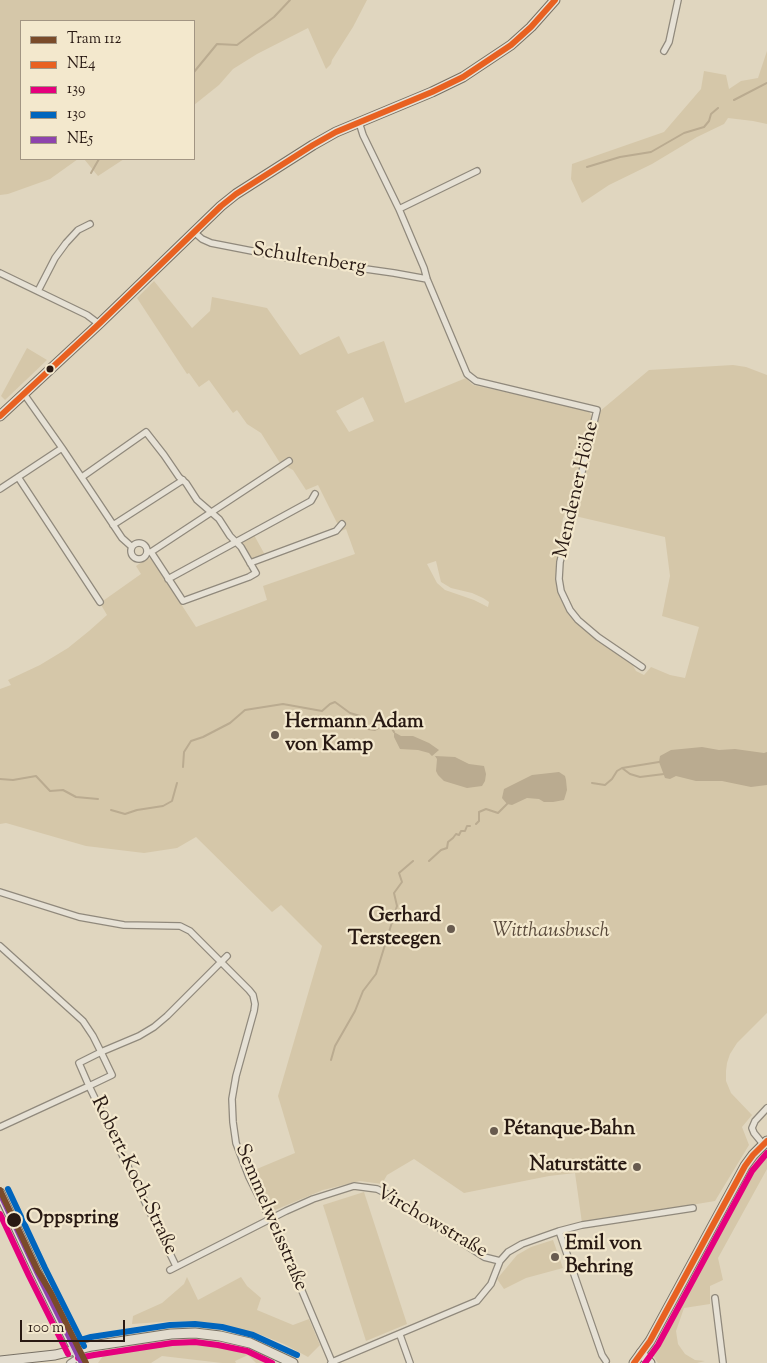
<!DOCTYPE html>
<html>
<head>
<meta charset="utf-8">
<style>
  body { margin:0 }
  #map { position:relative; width:767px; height:1363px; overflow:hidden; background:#e0d6bf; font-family:"Sorts Mill Goudy",serif }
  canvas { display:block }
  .legend { position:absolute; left:20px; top:20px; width:175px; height:140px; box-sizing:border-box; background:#f3e8cd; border:1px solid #a29583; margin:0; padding:6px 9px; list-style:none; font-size:15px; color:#281913 }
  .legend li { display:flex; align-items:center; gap:10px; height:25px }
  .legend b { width:25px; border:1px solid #a29583 }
  .scale { position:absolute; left:20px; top:1320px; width:105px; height:22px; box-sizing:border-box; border:2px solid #281913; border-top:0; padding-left:6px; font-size:15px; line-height:18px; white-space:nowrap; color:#281913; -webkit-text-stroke:4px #f3e8cd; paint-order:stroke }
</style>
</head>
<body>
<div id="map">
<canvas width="767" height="1363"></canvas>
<ul class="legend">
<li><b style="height:6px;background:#7a4b2a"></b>Tram 112</li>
<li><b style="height:6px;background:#e86121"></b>NE4</li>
<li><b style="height:6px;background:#e5007d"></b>139</li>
<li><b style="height:6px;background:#0065bd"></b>130</li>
<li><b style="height:6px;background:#8e44ad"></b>NE5</li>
</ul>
<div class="scale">100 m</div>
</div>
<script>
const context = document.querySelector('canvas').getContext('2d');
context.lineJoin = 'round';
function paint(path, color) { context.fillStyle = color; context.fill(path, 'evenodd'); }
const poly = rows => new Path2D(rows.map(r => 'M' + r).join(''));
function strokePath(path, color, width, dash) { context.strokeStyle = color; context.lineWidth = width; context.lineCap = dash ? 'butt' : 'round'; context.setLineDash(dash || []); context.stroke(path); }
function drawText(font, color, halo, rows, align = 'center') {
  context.font = font + ' "Sorts Mill Goudy",serif'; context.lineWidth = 4.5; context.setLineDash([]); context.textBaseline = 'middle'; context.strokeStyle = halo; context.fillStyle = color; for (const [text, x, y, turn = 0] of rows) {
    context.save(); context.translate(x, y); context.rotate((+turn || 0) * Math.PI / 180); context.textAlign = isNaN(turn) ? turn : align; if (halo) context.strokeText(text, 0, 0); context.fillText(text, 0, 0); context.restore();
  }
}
const green = poly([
  [0,0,367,0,353,27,332,60,331,64,326,69,308,28,257,54,233,69,219,85,194,105,194,21,21,21,21,159,78,159,50,179,8,194,0,195],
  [767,51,767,124,753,121,728,118,724,124,697,137,652,164,609,185,582,203,571,179,572,164,664,132,701,89,704,71,726,75,729,89,741,81,758,78],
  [84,159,124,159,98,176],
  [154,281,192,328,210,311,212,297,267,308,300,355,339,336,348,354,384,341,405,403,466,378,473,385,588,410,592,417,570,508,563,518,559,543,562,544,557,564,557,581,560,598,566,609,580,625,631,662,636,671,644,675,651,667,670,675,685,678,699,627,662,616,670,576,665,537,575,516,599,412,649,370,733,365,746,367,767,375,767,1013,737,1043,730,1054,727,1063,726,1071,726,1081,731,1093,752,1115,742,1127,749,1145,715,1201,582,1223,575,1173,549,1176,464,1193,414,1159,387,1175,382,1184,360,1181,323,1190,275,1210,271,1208,252,1171,295,1153,278,1096,322,946,281,905,272,912,196,837,177,848,144,853,86,846,6,823,0,824,0,689,11,685,8,680,40,665,68,648,89,631,107,615,100,603,141,574,136,566,146,559,151,558,196,627,267,600,263,586,355,554,346,529,341,531,318,485,306,490,293,470,280,463,261,433,247,424,237,410,233,413,209,380,199,387,189,373,187,374,137,298],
  [363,397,374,421,349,432,336,411],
  [436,561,441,582,451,588,472,593,483,598,489,602,488,607,474,600,445,590,437,583,427,564],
  [27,348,47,360,5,400,1,396],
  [254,535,265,555,254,559,250,558,241,541],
  [767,1151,767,1169,718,1258,723,1280,710,1286,710,1304,684,1308,676,1331,678,1344,685,1354,695,1360,705,1361,697,1363,658,1363,654,1357,654,1349,658,1340,758,1159],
  [364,1192,407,1324,366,1341,323,1205],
  [553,1240,563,1268,526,1278,504,1289,497,1279,517,1255,531,1247],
  [187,1277,198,1300,241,1277,247,1286,261,1298,257,1310,293,1325,309,1319,320,1345,308,1357,284,1344,259,1334,222,1325,204,1322,175,1321,132,1324,133,1316,162,1303,184,1284],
  [170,1341,211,1344,243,1350,265,1357,277,1363,256,1363,248,1355,235,1361,236,1363,222,1363,162,1356,151,1363,98,1363,105,1353,138,1344]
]);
const water = poly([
  [394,732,401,736,413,736,429,743,439,750,432,756,429,753,418,750,400,749,394,737],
  [702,747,719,750,735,749,764,753,767,752,767,785,751,787,722,781,696,781,676,776,670,779,665,778,659,762,660,756,671,750],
  [435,756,455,757,469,764,484,766,486,774,485,781,482,786,467,788,444,781,438,775,436,771,437,759],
  [559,772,565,776,566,780,567,790,564,800,553,802,544,802,539,799,527,798,512,805,507,804,502,798,504,789,532,775]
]);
const stream = poly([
  [194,72,217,44,237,45,274,17,290,0],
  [734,100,767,83],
  [587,167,620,157,651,152,684,133,704,127,709,121,711,114,718,108],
  [91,173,99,159],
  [183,767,184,752,191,741,203,737,230,723,245,710,283,704,322,711,330,704,335,702,350,713,360,716,368,729,375,730,382,726,391,727,394,732],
  [622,768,630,774,640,777,664,774],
  [0,779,13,780,36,776,50,791,63,790,76,797,98,799],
  [592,783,605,785,612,779,617,771,622,768,659,762],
  [111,810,125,814,137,810,163,806,172,801,177,783],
  [476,824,479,821,479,812,486,809,498,813,507,804],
  [429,861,441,850,447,848,448,842,453,838,456,834,459,835,461,831,465,831,467,826,470,826],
  [331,1060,335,1046,355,1011,363,991,376,974,397,906,394,893,402,882,399,873,413,861]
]);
const street = poly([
  [664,51,669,42,678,0],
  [359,122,363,135,399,209,424,268,427,279,467,374,476,381,597,410,560,562,559,579,561,591,570,610,578,620,598,637,642,667],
  [399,209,477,171],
  [194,232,202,239,211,243,288,258,394,273,427,279],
  [0,273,87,315,99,324],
  [38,291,55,258,66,243,78,230,90,224],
  [24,394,62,448],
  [18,477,100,602],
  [82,477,146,432,164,455,179,477,186,483,197,500,219,519,230,536,241,547,256,573,249,577,183,601,151,552],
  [0,489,62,448,122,538,132,547],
  [113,525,183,480],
  '131 551a8 8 0 1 1 16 0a8 8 0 1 1-16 0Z',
  [148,552,151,552,289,461],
  [250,563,336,531,342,524],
  [168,579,311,501,315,494],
  [0,892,79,917,124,925,180,926,190,931,249,990,253,995,255,1004,254,1011,236,1076,232,1099,233,1122,236,1143,249,1177,270,1219,294,1272,332,1362,331,1363],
  [0,946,83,1021,93,1036,101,1052,112,1075,89,1086,79,1063,101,1052,139,1036,154,1027,167,1016,227,956],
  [0,1127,89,1086,176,1266],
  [763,1144,754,1133,752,1128,755,1121,767,1108],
  [559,1231,602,1355,606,1361],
  [170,1270,286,1211,313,1199,354,1186,377,1189,387,1194,484,1257,500,1261],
  [715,1298,723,1363],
  [400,1335,410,1363],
  [332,1362,477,1301,491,1284,500,1261,508,1252,522,1244,559,1231,582,1225,693,1208],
  [70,1363,79,1357]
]);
const secondary = poly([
  [0,416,99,324,221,206,236,194,313,145,336,132,432,92,463,77,511,45,531,27,555,0],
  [0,1193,37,1272,82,1363],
  [641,1353,650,1363]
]);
const primary = poly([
  [0,1361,55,1355,92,1346,171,1334,195,1333,220,1336,250,1343,293,1363],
  [634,1363,650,1341,745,1166,753,1155,767,1141]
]);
const bus1 = poly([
  [0,416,99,324,221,206,236,194,313,145,336,132,432,92,463,77,511,45,531,27,555,0],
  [634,1363,650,1341,745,1166,753,1155,767,1141]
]);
const bus2 = poly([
  [0,1214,29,1276,68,1354],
  [78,1358,94,1355,172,1343,195,1342,218,1345,247,1351,272,1363],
  [645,1363,658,1345,752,1171,767,1153]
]);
const bus3 = poly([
  [8,1189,45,1268,84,1346],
  [74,1342,91,1337,170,1325,195,1324,222,1327,253,1335,297,1355]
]);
const bus4 = poly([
  [0,1193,37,1272,82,1363]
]);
const tram1 = poly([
  [0,1190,38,1271,51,1293,86,1363]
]);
const markers = [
  [50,369,4.5,"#281913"],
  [275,735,5,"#685b4f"],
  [451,929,5,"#685b4f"],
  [494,1131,5,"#685b4f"],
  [637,1167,5,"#685b4f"],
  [14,1220,8,"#281913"],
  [555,1257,5,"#685b4f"]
];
const streetNames = [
  ["Schultenberg",309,260,9],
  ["Mendener Höhe",578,490,-77],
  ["Robert-Koch-Straße",133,1176,64],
  ["Semmelweisstraße",270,1218,67],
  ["Virchowstraße",431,1223,30]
];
const poiNames = [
  ["Hermann Adam",285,724],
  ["von Kamp",285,747],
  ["Gerhard",441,918,"right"],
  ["Tersteegen",441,941,"right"],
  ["Pétanque-Bahn",504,1131],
  ["Naturstätte",627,1167,"right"],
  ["Emil von",565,1246],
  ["Behring",565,1269]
];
const parkNames = [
  ["Witthausbusch",551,933]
];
const stopNames = [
  ["Oppspring",26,1220]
];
paint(green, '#d5c7a9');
paint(water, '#baab90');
strokePath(stream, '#baab90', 2);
strokePath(street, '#90897c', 8);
strokePath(secondary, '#777064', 11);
strokePath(primary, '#777064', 11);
strokePath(street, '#e6e1d5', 5.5);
strokePath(secondary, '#e6e1d5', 9);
strokePath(primary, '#e2dcce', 9);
strokePath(bus1, '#e86121', 6);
strokePath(bus2, '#e5007d', 6);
strokePath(bus3, '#0065bd', 6);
strokePath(bus4, '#8e44ad', 6);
strokePath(tram1, '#7a4b2a', 6);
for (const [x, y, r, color] of markers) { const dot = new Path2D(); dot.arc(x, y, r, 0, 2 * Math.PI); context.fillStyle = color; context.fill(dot); strokePath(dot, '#f3e8cd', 2); }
drawText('20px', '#281913', '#f3e8cd', streetNames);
drawText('bold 20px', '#281913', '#f3e8cd', poiNames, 'left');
drawText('italic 20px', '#59493b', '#f3e8cd', parkNames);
drawText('bold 20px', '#281913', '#f3e8cd', stopNames, 'left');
</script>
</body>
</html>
